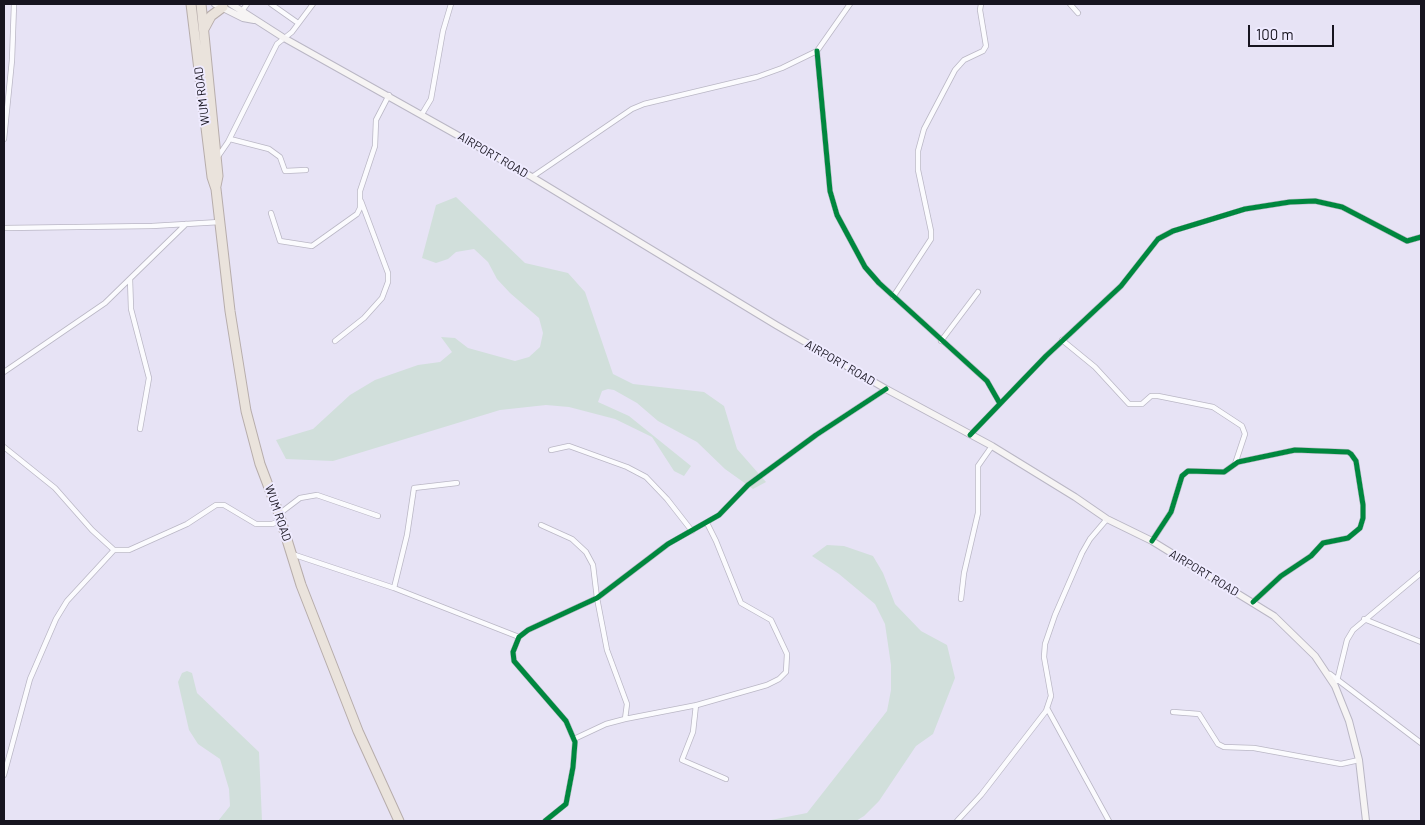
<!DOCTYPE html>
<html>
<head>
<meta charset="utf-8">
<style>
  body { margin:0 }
  #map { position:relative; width:1425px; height:825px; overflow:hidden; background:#e7e3f5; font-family:Barlow,sans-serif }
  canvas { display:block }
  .frame { position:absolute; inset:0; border:5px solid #17141f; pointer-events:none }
  .scale { position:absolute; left:1248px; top:25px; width:86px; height:22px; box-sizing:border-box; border:2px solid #17141f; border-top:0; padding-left:6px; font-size:15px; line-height:18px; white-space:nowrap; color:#17141f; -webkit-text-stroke:4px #efebff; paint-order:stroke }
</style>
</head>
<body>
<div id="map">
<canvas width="1425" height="825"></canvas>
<div class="frame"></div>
<div class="scale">100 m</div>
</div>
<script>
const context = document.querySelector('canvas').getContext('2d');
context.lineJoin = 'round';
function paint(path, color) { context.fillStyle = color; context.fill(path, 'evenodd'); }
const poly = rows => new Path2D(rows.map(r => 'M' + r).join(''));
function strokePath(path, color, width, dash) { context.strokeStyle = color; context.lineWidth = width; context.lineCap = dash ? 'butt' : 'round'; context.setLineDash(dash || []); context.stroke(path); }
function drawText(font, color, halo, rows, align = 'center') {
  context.font = font + ' Barlow,sans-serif'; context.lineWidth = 4; context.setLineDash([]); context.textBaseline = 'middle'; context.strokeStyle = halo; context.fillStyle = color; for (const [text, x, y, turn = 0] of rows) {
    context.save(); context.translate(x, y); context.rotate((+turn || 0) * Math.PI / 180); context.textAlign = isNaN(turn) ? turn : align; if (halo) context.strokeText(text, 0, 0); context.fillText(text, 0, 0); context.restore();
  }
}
const green = poly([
  [456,197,525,263,568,273,585,292,613,374,633,384,704,392,724,406,737,449,766,482,753,489,725,469,697,442,658,421,637,403,614,390,608,389,602,391,598,402,629,416,691,466,684,476,674,471,652,437,615,419,569,407,546,405,500,410,333,461,286,459,276,440,313,429,350,395,375,380,418,365,440,362,452,352,441,337,455,338,468,348,515,361,529,357,540,347,543,333,539,318,510,293,497,279,488,262,474,249,456,252,448,259,436,263,422,258,436,205],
  [827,545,844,546,873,556,883,573,895,604,921,631,947,645,955,678,933,734,916,746,879,801,864,816,856,821,766,821,807,813,887,711,891,690,891,665,885,624,875,604,839,574,812,556],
  [187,671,192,673,197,693,259,752,262,821,218,821,230,806,229,789,220,759,198,744,189,730,178,682,182,673]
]);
const street = poly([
  [271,4,298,23],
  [1070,4,1078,13],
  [242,11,247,4],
  [817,51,830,191,837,215,865,267,879,283,987,381,999,402],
  [422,114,431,99,443,31,451,4],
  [4,139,12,60,14,4],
  [230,139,269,149,280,157,285,171,306,170],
  [217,158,228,142,277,44,292,32,313,4],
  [532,177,632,109,644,104,757,77,782,68,817,51,850,4],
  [271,213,280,241,312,246,357,214,360,208,360,191,375,146,376,120,389,95],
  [4,228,152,226,220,222],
  [130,279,131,309,149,378,140,429],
  [893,297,931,239,931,231,918,170,918,151,924,129,955,70,964,60,983,51,986,46,980,10,981,4],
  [1062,340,1095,367,1129,404,1142,404,1151,396,1158,396,1213,407,1242,426,1245,434,1235,464],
  [335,341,364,318,382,298,388,282,388,273,361,201],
  [941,341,978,292],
  [4,372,105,303,186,224],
  [970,435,1046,356,1121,286,1158,239,1173,231,1245,209,1290,202,1315,201,1342,207,1407,241,1421,237],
  [4,447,55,488,92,530,114,550,129,550,187,524,216,505,224,505,256,524,272,524,281,521],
  [551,450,569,446,627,467,646,477,667,499,692,531],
  [279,514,300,498,317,495,378,516],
  [541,525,572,539,586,552,593,565,597,598,607,650,627,704,625,719],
  [1152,541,1171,512,1182,476,1188,471,1224,472,1238,462,1295,450,1348,452,1351,454,1356,461,1363,505,1363,518,1360,528,1348,538,1323,543,1311,556,1281,576,1253,602],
  [292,554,394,588,519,637],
  [394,588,407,535,414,488,457,483],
  [961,599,964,573,978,513,978,466,992,446],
  [1364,619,1421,642],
  [1330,674,1421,743],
  [1337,681,1347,640,1353,630,1421,573],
  [696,705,693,732,682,760,726,779],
  [1047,708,1109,821],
  [1173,712,1199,714,1218,744,1224,747,1254,748,1341,764,1359,760],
  [574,739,606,724,625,719,697,705,767,685,779,679,786,672,787,654,771,620,741,603,716,541,707,523],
  [4,775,30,679,56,619,67,601,114,550],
  [545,821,566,804,573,767,575,742,566,721,514,661,513,652,519,637,528,630,597,598,668,544,719,515,748,485,816,435,886,389],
  [957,821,981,795,1046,711,1051,696,1044,657,1045,644,1055,615,1082,553,1090,539,1107,519]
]);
const secondary = poly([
  [215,4,243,18,254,20],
  [231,4,284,38,532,177,776,325,886,389,992,446,1075,497,1107,519,1152,541,1274,616,1315,656,1335,686,1349,721,1359,760,1366,821]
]);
const highway = poly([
  [191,4,212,177,216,189,230,311,246,411,260,464,279,514,301,585,358,731,399,821],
  [201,4,218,176,216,186],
  [204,29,211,16,223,7]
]);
const cycleway = poly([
  [817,51,830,191,837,215,865,267,879,283,987,381,999,402],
  [970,435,1046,356,1121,286,1158,239,1173,231,1245,209,1290,202,1315,201,1342,207,1407,241,1421,237],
  [1152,541,1171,512,1182,476,1188,471,1224,472,1238,462,1295,450,1348,452,1351,454,1356,461,1363,505,1363,518,1360,528,1348,538,1323,543,1311,556,1281,576,1253,602],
  [545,821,566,804,573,767,575,742,566,721,514,661,513,652,519,637,528,630,597,598,668,544,719,515,748,485,816,435,886,389]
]);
const streetNames = [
  ["WUM ROAD",202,96,-97],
  ["AIRPORT ROAD",493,155,30],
  ["AIRPORT ROAD",840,363,30],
  ["WUM ROAD",278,513,71],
  ["AIRPORT ROAD",1204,573,31]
];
paint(green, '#d1dfdb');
strokePath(street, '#bab7c5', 6);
strokePath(secondary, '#bab7c5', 8);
strokePath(highway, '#b7adab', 11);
strokePath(street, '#fbfbfe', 4.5);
strokePath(secondary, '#f6f4f4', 6);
strokePath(highway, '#eae3dc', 9);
strokePath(cycleway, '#00873e', 5);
drawText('12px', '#17141f', '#efebff', streetNames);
</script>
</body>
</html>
